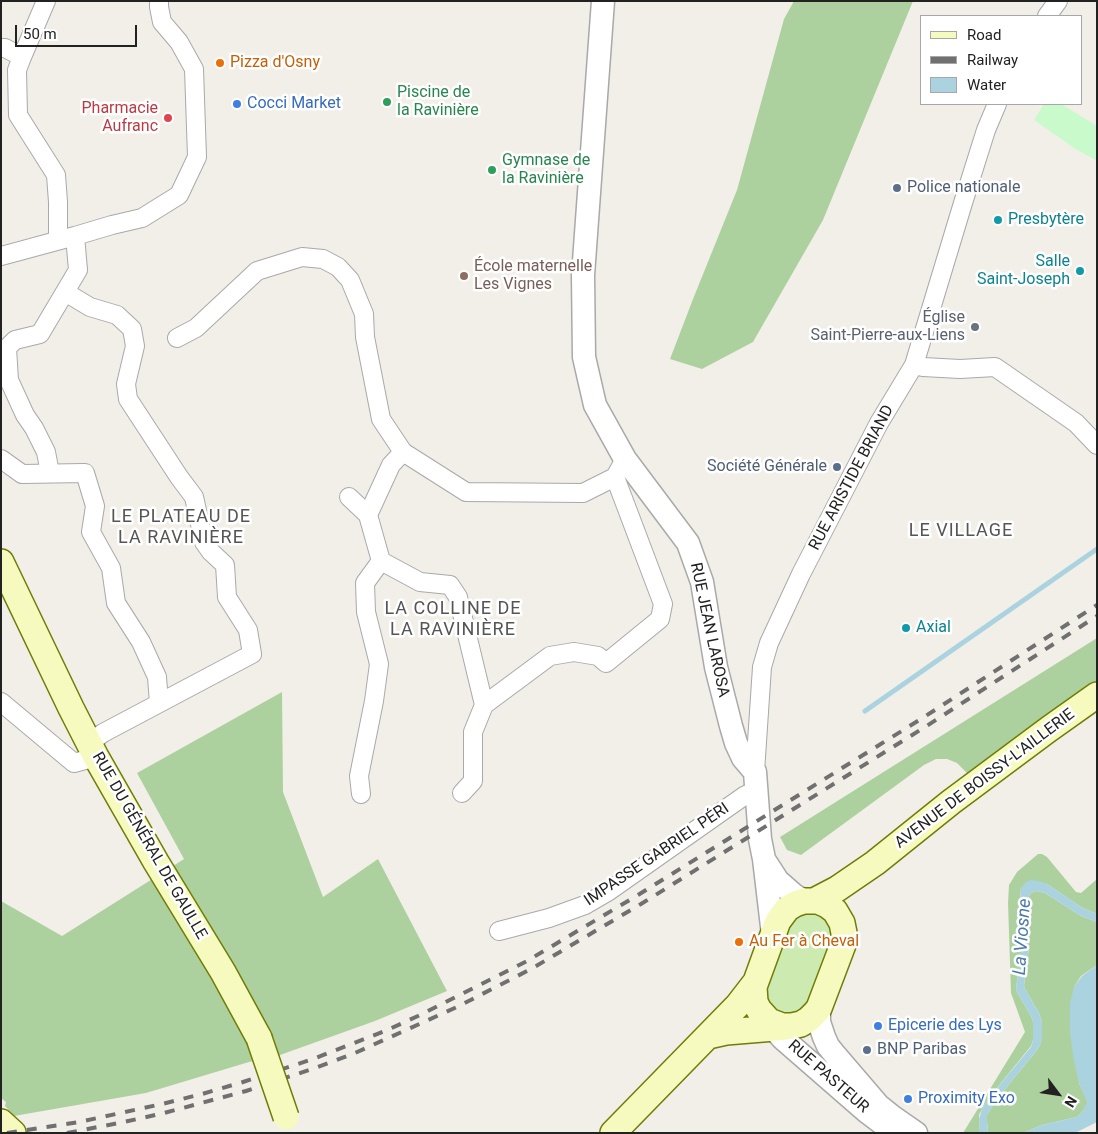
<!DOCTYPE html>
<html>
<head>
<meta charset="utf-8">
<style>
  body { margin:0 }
  #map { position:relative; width:1098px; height:1134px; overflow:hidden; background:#f2efe9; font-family:Roboto,sans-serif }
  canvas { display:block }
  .frame { position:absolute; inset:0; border:2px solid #222; pointer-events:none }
  .legend { position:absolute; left:920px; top:15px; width:162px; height:90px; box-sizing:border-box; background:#fff; border:1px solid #a7a7a7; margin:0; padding:6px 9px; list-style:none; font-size:15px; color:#222 }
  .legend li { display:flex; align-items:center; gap:10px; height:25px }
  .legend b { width:25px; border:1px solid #a7a7a7 }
  .north { position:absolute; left:1033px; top:1069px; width:50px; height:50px; -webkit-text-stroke:4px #fff; paint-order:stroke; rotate:121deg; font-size:14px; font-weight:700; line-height:20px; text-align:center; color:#222 }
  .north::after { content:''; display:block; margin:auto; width:18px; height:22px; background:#222; clip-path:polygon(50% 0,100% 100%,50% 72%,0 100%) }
  .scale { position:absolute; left:15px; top:25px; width:122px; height:22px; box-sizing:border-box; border:2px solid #222; border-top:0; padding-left:6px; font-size:15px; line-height:18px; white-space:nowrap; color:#222; -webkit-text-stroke:4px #fff; paint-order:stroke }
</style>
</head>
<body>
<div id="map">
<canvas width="1098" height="1134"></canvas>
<div class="frame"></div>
<ul class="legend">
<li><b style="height:6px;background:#f7fabf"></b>Road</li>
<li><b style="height:6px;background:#707070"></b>Railway</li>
<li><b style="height:14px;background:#aad3df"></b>Water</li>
</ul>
<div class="north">N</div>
<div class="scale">50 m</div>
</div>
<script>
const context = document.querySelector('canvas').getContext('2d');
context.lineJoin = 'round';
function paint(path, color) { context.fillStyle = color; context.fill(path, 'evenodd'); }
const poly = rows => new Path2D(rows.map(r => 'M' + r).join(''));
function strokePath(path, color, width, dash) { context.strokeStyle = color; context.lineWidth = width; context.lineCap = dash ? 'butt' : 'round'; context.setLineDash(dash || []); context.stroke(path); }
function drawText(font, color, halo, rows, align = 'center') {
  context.font = font + ' Roboto,sans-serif'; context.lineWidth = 5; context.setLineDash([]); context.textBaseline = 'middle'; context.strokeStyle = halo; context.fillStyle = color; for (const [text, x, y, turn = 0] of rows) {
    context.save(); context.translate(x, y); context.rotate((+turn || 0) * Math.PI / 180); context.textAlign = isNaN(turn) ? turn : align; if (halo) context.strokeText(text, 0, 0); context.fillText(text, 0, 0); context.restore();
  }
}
const grass = poly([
  [807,914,817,915,827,921,831,927,833,941,807,1004,801,1010,795,1013,782,1013,773,1008,767,1001,765,989,791,924,797,918,801,915]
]);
const forest = poly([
  [794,1,913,1,823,220,753,342,702,369,670,359,693,299,737,190,784,19],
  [1097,638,1097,682,968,774,957,763,947,759,936,759,924,765,801,855,787,850,780,837],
  [282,692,283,792,323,897,378,859,447,991,375,1021,280,1055,249,1062,146,1093,14,1116,5,1106,6,1102,1,1098,1,901,62,936,184,859,137,773],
  [1038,854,1042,854,1047,857,1076,892,1081,893,1097,879,1097,914,1081,907,1047,884,1021,888,1018,925,1021,953,1016,988,1017,992,1031,1016,1033,1022,1033,1040,1031,1046,988,1099,982,1109,979,1115,980,1133,963,1133,1025,1032,1011,993,1008,903,1009,885,1017,872],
  [1036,891,1045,893,1081,916,1097,922,1097,965,1081,976,1074,987,1079,1083,1088,1102,1083,1111,1077,1117,1042,1125,1023,1133,988,1133,987,1121,987,1115,997,1099,1037,1050,1041,1043,1042,1022,1039,1013,1025,989,1024,986,1029,948,1028,925,1029,896,1031,893]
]);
const park = poly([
  [1044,104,1061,104,1097,126,1097,161,1074,148,1034,120]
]);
const water = poly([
  [1031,880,1039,881,1047,884,1081,907,1097,914,1097,922,1081,916,1045,893,1036,891,1031,893,1029,896,1028,925,1029,948,1024,986,1025,989,1039,1013,1042,1022,1042,1036,1041,1043,1037,1050,997,1099,991,1109,987,1115,987,1121,988,1133,980,1133,979,1119,982,1109,988,1099,1031,1047,1033,1040,1033,1022,1031,1016,1017,992,1016,988,1021,953,1018,925,1021,888,1026,882],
  [1097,965,1097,1122,1079,1131,1074,1133,1023,1133,1042,1125,1077,1117,1083,1111,1087,1102,1079,1083,1074,1061,1070,1033,1070,1003,1074,987,1082,976]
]);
const stream = poly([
  [865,711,1097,549]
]);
const minor = poly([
  [1047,16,1058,1],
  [1,48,5,48,22,57,17,70,18,115,56,175,58,202,58,240],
  [22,57,46,1],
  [1,256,75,236,112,225,142,218,179,195,197,157,194,69,179,42,162,22,159,7,159,1],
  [65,292,90,307,117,315,132,329,135,346,126,384,128,399,179,477,194,497,204,542,211,552,225,565,227,597,248,630,252,654,103,733,89,743],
  [177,338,196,328,257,271,302,257,323,259,338,267,350,280,364,314,365,337,381,419,403,452,466,492,583,493,615,477,625,459],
  [914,365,923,367,960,369,995,367,1076,423,1097,445],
  [1,459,22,474,85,473,95,506,91,532,111,568,116,603,141,642,157,677,159,703],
  [50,473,46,452,34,428,25,415,9,380,7,348,15,340,40,334,78,270,75,236],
  [349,497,368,515,381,561,420,582,450,585,458,597,484,705,550,656,574,652,598,656,606,663,660,619,663,604,615,477],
  [368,515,391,465,403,452],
  [1,702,74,763,96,757],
  [755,772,762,667,769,643,801,574,879,423,914,365,963,203,986,130,997,104],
  [462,793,473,781,473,732,484,705],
  [361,794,359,776,374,701,379,664,366,612,365,583,381,561],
  [499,931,549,918,585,905,609,891,744,796,756,790]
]);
const tertiary = poly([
  [603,1,583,275,584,357,595,405,625,459,688,543,702,582,716,667,731,726,736,743,743,758,755,772,760,839,764,859,773,935],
  [765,861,778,881,794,895,804,901],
  [819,1008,819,1022,824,1037,828,1046,836,1056,878,1105,893,1117,916,1133],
  [765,1018,782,1038,867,1112,895,1133]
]);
const secondary = poly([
  [1,562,71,708,96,757,156,862,223,972,259,1038],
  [804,901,818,901,827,905,835,911,842,923,844,933,844,942,819,1008,816,1012,809,1019,801,1024,792,1026,782,1026,769,1021,759,1010,755,1002,754,987,778,921,787,909,795,904,804,901],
  [814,901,837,889,875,863,951,802,1049,729,1097,695],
  [708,1036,726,1032,787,1027],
  [1,1122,13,1133],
  [613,1133,738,1005,755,983]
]);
const rail = poly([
  [7,1133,79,1122,162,1104,202,1094,243,1082,313,1059,385,1031,418,1016,527,961,638,895,921,719,1097,605],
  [67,1133,124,1122,164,1113,246,1091,315,1068,355,1053,457,1007,531,969,641,904,925,727,1097,616]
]);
const secondaryBridge = poly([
  [259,1038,286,1117]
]);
const markers = [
  [220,63,5,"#e8710a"],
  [387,102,5,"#2e9e5b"],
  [237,104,5,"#3f7fe0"],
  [168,118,5,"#e0444e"],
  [492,170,5,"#2e9e5b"],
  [897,188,5,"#5c6f8a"],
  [998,220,5,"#0f9aa8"],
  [1080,271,5,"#0f9aa8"],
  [464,276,5,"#8d6e63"],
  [975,327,5,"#6b7280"],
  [837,467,5,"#5c6f8a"],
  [906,628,5,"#0f9aa8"],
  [739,942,5,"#e8710a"],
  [878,1026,5,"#3f7fe0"],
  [867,1050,5,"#5c6f8a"],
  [908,1099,5,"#3f7fe0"]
];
const foodNames = [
  ["Pizza d'Osny",230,63],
  ["Au Fer à Cheval",749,942]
];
const leisureNames = [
  ["Piscine de",397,93],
  ["la Ravinière",397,111],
  ["Gymnase de",502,161],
  ["la Ravinière",502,179]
];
const shopNames = [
  ["Cocci Market",247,104],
  ["Epicerie des Lys",888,1026],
  ["Proximity Exo",918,1099]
];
const healthNames = [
  ["Pharmacie",158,109],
  ["Aufranc",158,127]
];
const serviceNames = [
  ["Police nationale",907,188],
  ["Société Générale",827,467,"right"],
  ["BNP Paribas",877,1050]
];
const cultureNames = [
  ["Presbytère",1008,220],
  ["Salle",1070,262,"right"],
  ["Saint-Joseph",1070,280,"right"],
  ["Axial",916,628]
];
const educationNames = [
  ["École maternelle",474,267],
  ["Les Vignes",474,285]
];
const worshipNames = [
  ["Église",965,318],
  ["Saint-Pierre-aux-Liens",965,336]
];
const streetNames = [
  ["RUE ARISTIDE BRIAND",852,478,-62],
  ["RUE JEAN LAROSA",709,630,78],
  ["AVENUE DE BOISSY-L'AILLERIE",985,779,-37],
  ["RUE DU GÉNÉRAL DE GAULLE",149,846,60],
  ["IMPASSE GABRIEL PÉRI",657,855,-34],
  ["RUE PASTEUR",828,1077,41]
];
const neighbourhoodNames = [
  ["LE PLATEAU DE",181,517],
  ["LA RAVINIÈRE",181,538],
  ["LE VILLAGE",961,531],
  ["LA COLLINE DE",453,609],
  ["LA RAVINIÈRE",453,630]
];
const waterNames = [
  ["La Viosne",1023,937,-86]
];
paint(grass, '#cdebb0');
paint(forest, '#add19e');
paint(park, '#c8facc');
paint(water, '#aad3df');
strokePath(stream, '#aad3df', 5);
strokePath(minor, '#a9a9a9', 20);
strokePath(tertiary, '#a9a9a9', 25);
strokePath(secondary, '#707d05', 28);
strokePath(minor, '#fff', 18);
strokePath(tertiary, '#fff', 22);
strokePath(secondary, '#f7fabf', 25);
strokePath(rail, '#707070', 4, [10, 10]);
strokePath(secondaryBridge, '#707d05', 28, []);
strokePath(secondaryBridge, '#f7fabf', 25);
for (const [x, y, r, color] of markers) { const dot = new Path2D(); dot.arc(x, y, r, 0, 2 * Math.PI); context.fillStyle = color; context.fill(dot); strokePath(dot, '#fff', 2); }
drawText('16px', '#c56008', '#fff', foodNames, 'left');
drawText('16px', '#27864d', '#fff', leisureNames, 'left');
drawText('16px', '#366cbe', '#fff', shopNames, 'left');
drawText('16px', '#be3a42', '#fff', healthNames, 'right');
drawText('16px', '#4e5e75', '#fff', serviceNames, 'left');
drawText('16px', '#0d838f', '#fff', cultureNames, 'left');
drawText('16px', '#785e54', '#fff', educationNames, 'left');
drawText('16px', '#5b616d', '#fff', worshipNames, 'right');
drawText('16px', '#222', '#fff', streetNames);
context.letterSpacing = '1px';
drawText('18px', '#555', '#fff', neighbourhoodNames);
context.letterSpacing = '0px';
drawText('italic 18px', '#4a7aab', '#fff', waterNames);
</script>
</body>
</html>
